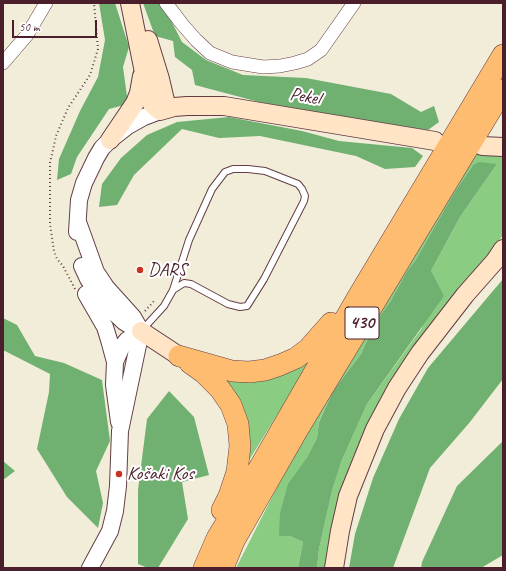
<!DOCTYPE html>
<html>
<head>
<meta charset="utf-8">
<style>
  body { margin:0 }
  #map { position:relative; width:506px; height:571px; overflow:hidden; background:#f2edd9; font-family:Caveat,sans-serif }
  canvas { display:block }
  .frame { position:absolute; inset:0; border:4px solid #4a1f2b; pointer-events:none }
  .scale { position:absolute; left:12px; top:20px; width:85px; height:18px; box-sizing:border-box; border:2px solid #4a1f2b; border-top:0; padding-left:5px; font-size:12px; line-height:14px; white-space:nowrap; color:#4a1f2b; -webkit-text-stroke:3px #fff; paint-order:stroke }
</style>
</head>
<body>
<div id="map">
<canvas width="506" height="571"></canvas>
<div class="frame"></div>
<div class="scale">50 m</div>
</div>
<script>
const context = document.querySelector('canvas').getContext('2d');
context.lineJoin = 'round';
function paint(path, color) { context.fillStyle = color; context.fill(path, 'evenodd'); }
const poly = rows => new Path2D(rows.map(r => 'M' + r).join(''));
function strokePath(path, color, width, dash) { context.strokeStyle = color; context.lineWidth = width; context.lineCap = dash ? 'butt' : 'round'; context.setLineDash(dash || []); context.stroke(path); }
function drawText(font, color, halo, rows, align = 'center') {
  context.font = font + ' Caveat,sans-serif'; context.lineWidth = 4; context.setLineDash([]); context.textBaseline = 'middle'; context.strokeStyle = halo; context.fillStyle = color; for (const [text, x, y, turn = 0] of rows) {
    context.save(); context.translate(x, y); context.rotate((+turn || 0) * Math.PI / 180); context.textAlign = isNaN(turn) ? turn : align; if (halo) context.strokeText(text, 0, 0); context.fillText(text, 0, 0); context.restore();
  }
}
const green = poly([
  [477,153,503,155,503,235,372,416,350,465,336,515,326,568,317,568,319,549,332,491,342,460,367,404,422,328,431,271,460,217,497,164,473,165,454,193,415,261,407,271,390,302,375,323,361,354,333,391,319,421,317,438,306,459,290,536,303,542,298,568,236,568,293,456,467,165],
  [314,352,287,399,243,470,211,372]
]);
const forest = poly([
  [99,3,115,3,129,47,123,67,128,104,109,109,77,157,71,174,57,180,59,159,80,111,98,77,105,40],
  [143,3,162,3,182,42,206,60,243,75,306,78,391,94,421,112,434,106,439,122,428,130,341,117,259,102,195,85,192,70,175,57,173,41,155,36],
  [229,117,302,131,339,141,412,148,423,156,415,167,385,169,356,156,260,136,219,138,182,129,134,175,117,205,99,207,102,184,121,158,147,135,177,122],
  [479,162,497,164,460,217,431,271,444,296,367,404,342,460,332,491,319,549,317,568,298,568,303,542,290,536,279,536,280,513,288,484,306,459,317,438,319,422,333,391,361,354,375,323,390,302,407,271,415,261,454,193,473,165],
  [503,279,503,379,470,422,430,468,393,568,349,568,355,534,373,478,399,419,428,368],
  [3,318,17,325,35,356,64,363,102,380,110,441,96,471,103,503,98,528,67,497,37,449,49,392,50,374,3,350],
  [169,391,194,417,209,475,182,482,188,519,158,568,148,568,138,564,138,490,147,419],
  [503,441,503,555,481,568,421,568,422,562,457,486],
  [3,461,15,471,3,480]
]);
const path = poly([
  [75,289,63,266,57,259,54,251,50,224,50,163,56,136,68,108,90,75,98,49,94,3],
  [145,311,154,301]
]);
const service = poly([
  [143,329,164,306,173,290,189,240,212,189,225,172,233,169,248,169,265,171,298,184,302,189,305,196,304,201,264,279,247,306,240,307,228,304,191,284,184,283,173,290]
]);
const minor = poly([
  [166,3,182,24,196,40,210,53,232,62,263,67,280,66,295,63,308,59,321,50,354,3],
  [3,63,27,35,46,3]
]);
const tertiary = poly([
  [78,222,96,272,106,287,133,317,141,331,120,431,118,486,115,511,110,531,90,568],
  [77,232,79,200,84,183,96,158,102,148,110,140,128,126,144,117,160,111],
  [82,266,88,279,103,302,124,322,139,331],
  [86,294,105,327,109,340,115,362],
  [119,422,114,385,115,362,122,346,127,340,141,331]
]);
const secondary = poly([
  [130,3,149,97,152,104,160,111,174,107,187,106,224,106,435,141],
  [148,40,160,79,167,109],
  [110,140,135,103,139,93,142,76],
  [482,146,503,147],
  [141,331,179,356],
  [334,568,340,531,348,496,375,429,397,388,420,353,465,295,495,261,503,249]
]);
const trunk = poly([
  [179,356,232,371,249,372,265,370,280,365,296,358,308,349,331,323],
  [190,363,204,373,220,389,231,405,238,424,240,446,237,472,229,496,222,510],
  [204,568,217,538,247,489,359,295,503,55],
  [223,568,234,541,298,429,503,90]
]);
const markers = [
  [140,270,4,"#c8321e"],
  [119,474,4,"#c8321e"]
];
const shields = [
  [362,323,34]
];
const shieldNames = [
  ["430",362,323]
];
const streetNames = [
  ["Pekel",305,97,10]
];
const poiNames = [
  ["DARS",148,270],
  ["Košaki Kos",127,474]
];
paint(green, '#8bcc83');
paint(forest, '#70b071');
strokePath(service, '#633e45', 8);
strokePath(minor, '#633e45', 14);
strokePath(tertiary, '#633e45', 18);
strokePath(secondary, '#633e45', 20);
strokePath(trunk, '#633e45', 22);
strokePath(path, '#633e45', 2, [1, 3]);
strokePath(service, '#fff', 6);
strokePath(minor, '#fff', 13);
strokePath(tertiary, '#fff', 16);
strokePath(secondary, '#ffe4c6', 18);
strokePath(trunk, '#febc71', 21);
for (const [x, y, r, color] of markers) { const dot = new Path2D(); dot.arc(x, y, r, 0, 2 * Math.PI); context.fillStyle = color; context.fill(dot); strokePath(dot, '#fff', 1.5); }
for (const [x, y, w] of shields) { const box = new Path2D(); box.roundRect(x - w / 2, y - 16, w, 32, 3); context.fillStyle = '#fff'; context.fill(box); strokePath(box, '#4a1f2b', 1); }
drawText('bold 18px', '#4a1f2b', null, shieldNames);
drawText('19px', '#4a1f2b', '#fff', streetNames);
drawText('19px', '#4a1f2b', '#fff', poiNames, 'left');
</script>
</body>
</html>
